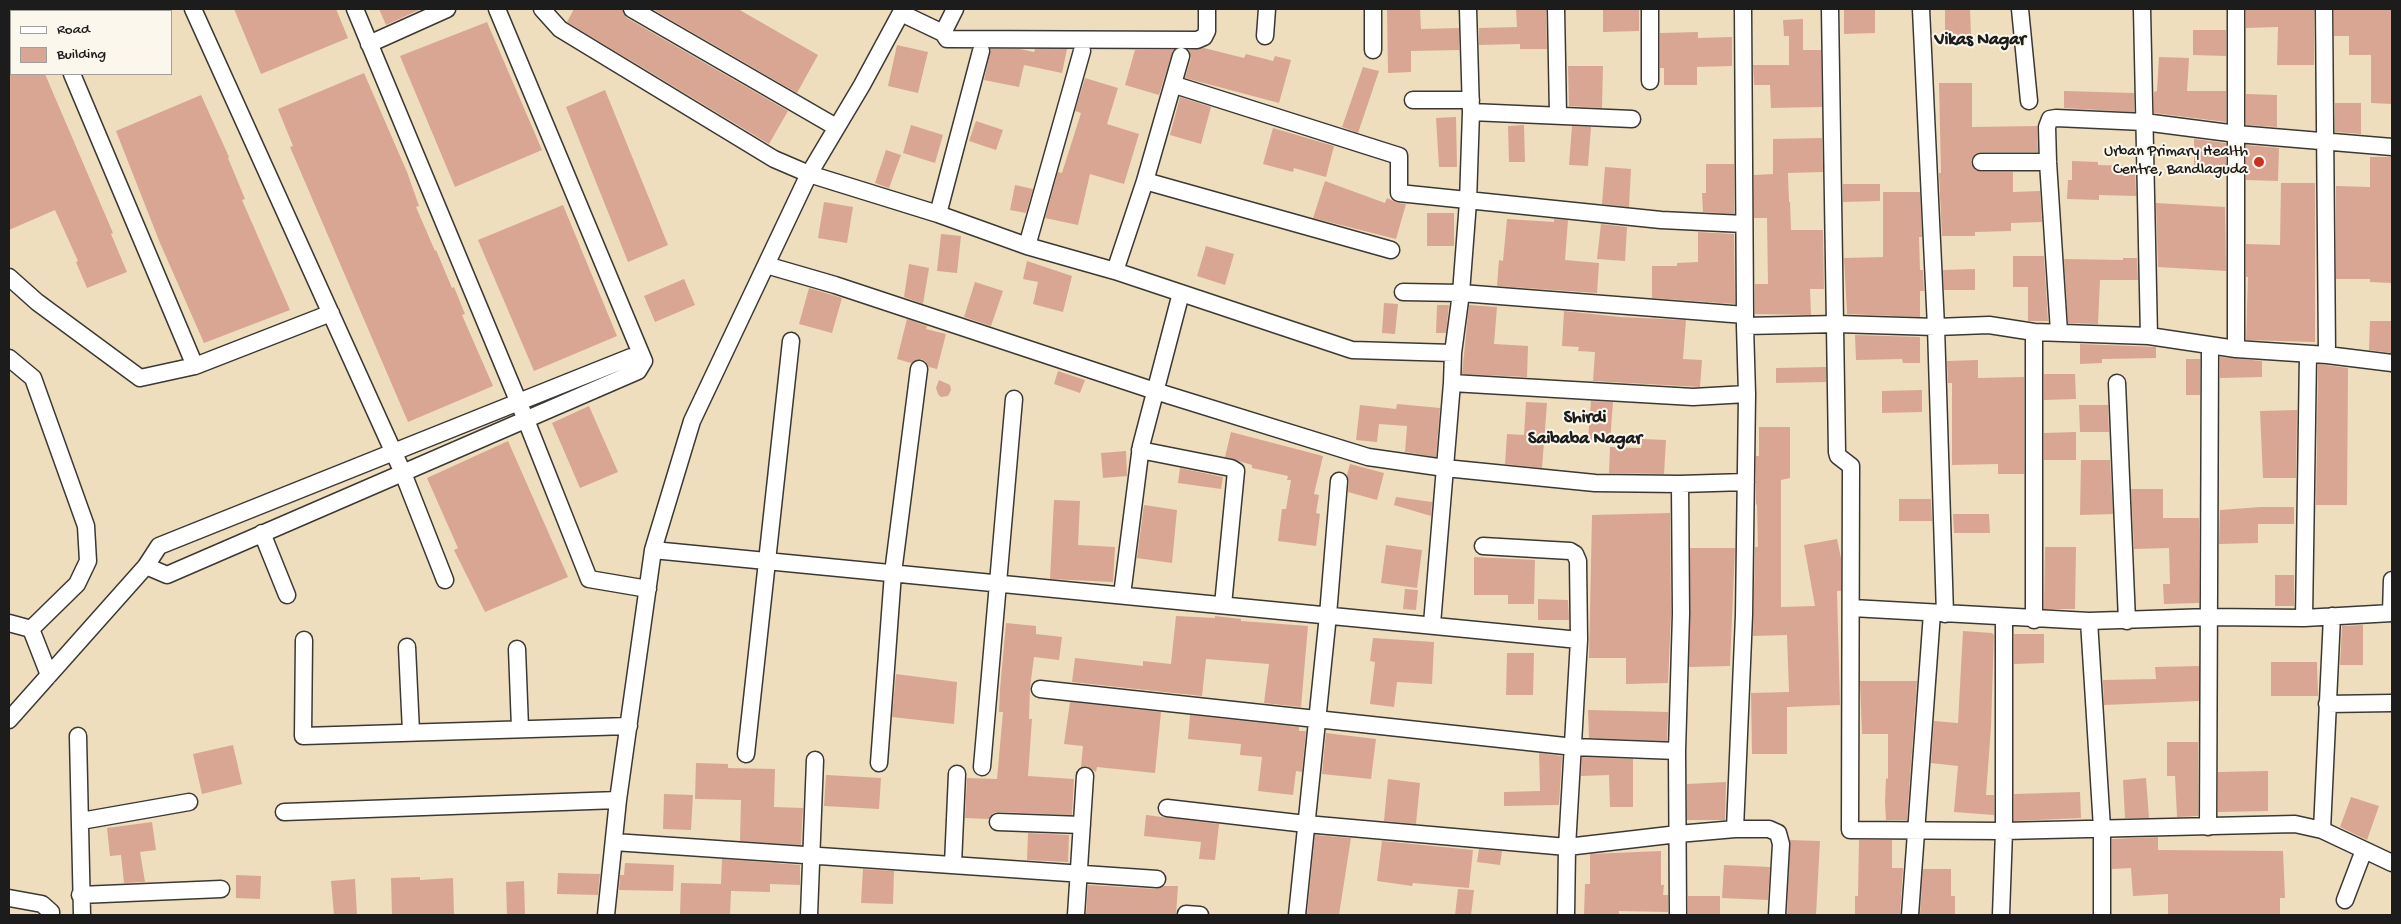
<!DOCTYPE html>
<html>
<head>
<meta charset="utf-8">
<style>
  body { margin:0 }
  #map { position:relative; width:2401px; height:924px; overflow:hidden; background:#efdebd; font-family:"Gochi Hand",sans-serif }
  canvas { display:block }
  .frame { position:absolute; inset:0; border:10px solid #1c1c1c; pointer-events:none }
  .legend { position:absolute; left:10px; top:10px; width:162px; height:65px; box-sizing:border-box; background:#fbf7ec; border:1px solid #a29f99; margin:0; padding:6px 9px; list-style:none; font-size:15px; color:#1c1c1c }
  .legend li { display:flex; align-items:center; gap:10px; height:25px }
  .legend b { width:25px; border:1px solid #a29f99 }
</style>
</head>
<body>
<div id="map">
<canvas width="2401" height="924"></canvas>
<div class="frame"></div>
<ul class="legend">
<li><b style="height:6px;background:#fff"></b>Road</li>
<li><b style="height:14px;background:#d8a693"></b>Building</li>
</ul>
</div>
<script>
const context = document.querySelector('canvas').getContext('2d');
context.lineJoin = 'round';
function paint(path, color) { context.fillStyle = color; context.fill(path, 'evenodd'); }
const poly = rows => new Path2D(rows.map(r => 'M' + r).join(''));
function strokePath(path, color, width, dash) { context.strokeStyle = color; context.lineWidth = width; context.lineCap = dash ? 'butt' : 'round'; context.setLineDash(dash || []); context.stroke(path); }
function drawText(font, color, halo, rows, align = 'center') {
  context.font = font + ' "Gochi Hand",sans-serif'; context.lineWidth = 4; context.setLineDash([]); context.textBaseline = 'middle'; context.strokeStyle = halo; context.fillStyle = color; for (const [text, x, y, turn = 0] of rows) {
    context.save(); context.translate(x, y); context.rotate((+turn || 0) * Math.PI / 180); context.textAlign = isNaN(turn) ? turn : align; if (halo) context.strokeText(text, 0, 0); context.fillText(text, 0, 0); context.restore();
  }
}
const building = poly([
  [234,9,336,9,348,38,261,74],
  [379,9,421,9,386,25],
  [574,9,622,9,627,18,788,111,769,144,567,22],
  [652,9,738,9,818,55,797,93],
  [1387,9,1420,9,1421,29,1459,28,1459,50,1411,51,1411,72,1388,73],
  [1603,9,1639,9,1639,31,1603,32],
  [1844,9,1875,9,1875,33,1844,34],
  [1945,9,1970,9,1971,36,1945,36],
  [2246,9,2314,9,2314,65,2277,65,2278,27,2246,28],
  [2334,9,2392,9,2392,104,2371,103,2371,55,2349,55,2349,36,2334,36],
  [1516,10,1546,10,1547,49,1520,49,1520,44,1479,45,1479,28,1517,27],
  [1803,19,1803,50,1821,50,1822,107,1771,108,1770,85,1754,85,1753,65,1789,65,1789,36,1784,36,1783,20],
  [487,22,542,150,455,187,400,56],
  [2193,30,2226,30,2226,56,2193,55],
  [1698,32,1698,38,1732,37,1732,66,1697,67,1697,85,1664,85,1664,68,1660,68,1660,33],
  [897,45,928,52,918,93,888,86],
  [1204,48,1244,58,1246,54,1273,61,1275,56,1291,60,1279,103,1185,78,1191,58,1189,50],
  [991,49,1020,49,1034,52,1035,49,1067,49,1062,73,1024,65,1019,87,984,80],
  [1135,50,1173,50,1159,95,1125,85],
  [2159,57,2189,58,2187,91,2226,91,2226,122,2154,113,2154,92,2157,91],
  [1568,66,1603,66,1602,108,1569,106],
  [1363,67,1379,71,1358,133,1342,127],
  [364,73,407,172,419,206,416,207,435,251,436,250,452,288,454,287,465,314,462,315,493,386,408,422,290,147,293,146,278,109],
  [9,74,45,74,113,233,111,234,127,272,87,288,76,262,78,261,55,210,9,230],
  [1085,78,1118,88,1107,124,1139,134,1124,184,1090,174,1078,225,1045,218,1058,172,1062,173,1081,113,1075,111],
  [1939,83,1972,83,1972,127,2037,126,2038,152,1981,152,1973,157,1971,162,1973,167,1981,172,2013,172,2013,192,2040,191,2042,222,2011,223,2011,231,1975,232,1975,236,1942,236,1939,173,1941,173],
  [605,90,668,245,628,262,566,107],
  [2064,91,2134,93,2134,112,2064,108],
  [2246,94,2277,95,2277,127,2246,125],
  [201,95,229,157,228,158,245,199,242,200,290,310,204,343,160,243,116,131],
  [1180,97,1211,107,1201,144,1170,135],
  [2335,103,2361,103,2361,134,2335,132],
  [1456,117,1457,167,1439,167,1436,118],
  [976,121,1003,130,996,150,969,141],
  [911,125,943,135,935,163,903,153],
  [1524,125,1525,162,1509,162,1508,126],
  [1572,126,1591,127,1588,166,1569,165],
  [1273,128,1334,146,1326,177,1294,168,1293,172,1263,164],
  [1822,138,1823,172,1788,173,1789,202,1790,202,1791,230,1823,230,1824,289,1810,289,1811,315,1755,314,1755,284,1768,284,1767,218,1754,218,1754,175,1773,174,1773,139],
  [2194,139,2226,143,2226,172,2194,172],
  [2246,145,2279,148,2278,181,2246,180],
  [886,150,901,155,889,188,875,183],
  [2370,157,2392,157,2392,283,2370,282,2370,279,2336,279,2336,186,2370,187],
  [2072,161,2098,162,2098,165,2135,166,2136,196,2099,195,2099,200,2067,199,2068,180,2072,180],
  [1706,164,1734,164,1734,214,1703,212,1702,193,1706,193],
  [1605,167,1631,169,1629,207,1602,204],
  [1325,181,1385,203,1387,198,1398,203,1406,204,1396,239,1313,218],
  [2281,183,2315,183,2315,342,2246,340,2248,277,2246,277,2246,244,2280,245],
  [1843,184,1880,184,1880,201,1843,202],
  [1015,185,1033,189,1026,213,1010,210],
  [1883,192,1920,192,1922,237,1919,237,1920,270,1923,270,1924,291,1920,291,1920,317,1847,314,1844,258,1883,257],
  [824,202,853,207,847,243,818,238],
  [2156,203,2225,207,2226,271,2158,267],
  [563,205,617,336,534,371,478,240],
  [1427,213,1454,213,1454,246,1427,246],
  [1507,219,1554,222,1554,219,1568,220,1565,260,1599,263,1597,293,1497,286,1499,260,1503,261],
  [1601,224,1627,227,1625,261,1597,259],
  [1698,232,1734,234,1735,304,1652,298,1652,266,1677,266,1677,263,1698,262],
  [941,234,961,236,957,273,937,271],
  [1206,246,1234,254,1225,285,1197,276],
  [2013,256,2044,256,2048,321,2028,321,2028,287,2013,287],
  [2123,258,2137,258,2138,280,2100,280,2098,324,2068,323,2064,259,2123,260],
  [1027,261,1072,276,1063,312,1033,304,1038,282,1023,279],
  [909,264,929,268,923,304,904,297],
  [1975,269,1975,290,1944,290,1943,270],
  [684,279,695,305,655,322,644,296],
  [975,282,1003,291,991,326,964,317],
  [809,288,842,298,832,333,799,324],
  [1384,303,1398,304,1395,334,1382,333],
  [1437,305,1449,305,1446,333,1436,333],
  [1469,305,1497,307,1494,344,1528,346,1527,377,1462,374],
  [1564,311,1620,317,1686,320,1683,359,1702,360,1700,387,1593,381,1595,352,1578,351,1579,347,1562,346],
  [907,319,927,326,926,329,946,334,937,369,929,367,925,361,921,359,911,363,897,359],
  [2370,321,2392,321,2392,353,2369,350],
  [1855,335,1920,337,1920,363,1903,363,1902,359,1856,360],
  [2080,344,2156,347,2156,358,2102,359,2102,363,2080,364],
  [2220,357,2262,361,2262,377,2220,378],
  [2186,359,2200,359,2200,395,2186,395],
  [1978,360,1978,378,2024,377,2024,474,1998,474,1998,464,1952,465,1952,383,1948,383,1947,361],
  [2318,364,2348,368,2347,505,2316,505],
  [1826,367,1826,382,1776,383,1776,368],
  [1058,371,1085,380,1080,393,1054,384],
  [2044,374,2075,374,2076,399,2044,400],
  [939,380,950,385,951,390,948,396,941,397,938,394,936,388],
  [1922,390,1922,412,1882,413,1882,391],
  [1591,401,1613,402,1610,442,1588,440],
  [1526,402,1547,403,1542,468,1505,464,1507,434,1524,435],
  [1397,404,1440,408,1436,457,1405,452,1407,426,1379,424,1377,442,1356,440,1360,405,1396,409],
  [2079,405,2108,405,2109,432,2080,432],
  [589,406,618,472,580,488,552,423],
  [2297,410,2296,478,2263,478,2260,411],
  [1759,427,1790,427,1790,478,1781,480,1781,607,1815,606,1804,545,1837,539,1841,558,1841,591,1837,591,1840,705,1787,707,1787,754,1752,754,1751,693,1789,692,1787,635,1753,636,1755,547,1758,547,1757,505,1756,504,1756,456,1759,456],
  [1231,432,1323,456,1314,494,1319,495,1316,513,1320,514,1316,546,1278,541,1282,509,1286,509,1291,480,1287,480,1288,476,1252,468,1252,465,1225,457],
  [2076,432,2076,460,2044,460,2044,433],
  [1642,439,1666,440,1664,474,1609,473,1610,447,1641,448],
  [508,441,568,577,485,612,454,550,458,548,427,478],
  [1126,451,1127,476,1103,478,1101,453],
  [2081,460,2110,460,2113,514,2080,515],
  [1350,464,1384,473,1377,500,1348,492,1349,481,1347,475],
  [1180,468,1223,477,1221,489,1178,483],
  [2131,489,2163,489,2163,518,2199,518,2199,603,2164,604,2163,584,2170,584,2169,548,2134,549],
  [1396,497,1432,502,1431,516,1394,505],
  [1899,499,1931,499,1932,521,1899,521],
  [1054,500,1080,501,1078,545,1115,547,1113,582,1050,579],
  [1144,505,1177,510,1172,563,1137,558],
  [2261,507,2294,507,2294,524,2258,524,2258,543,2219,544,2220,510],
  [1670,513,1671,614,1668,683,1626,684,1626,658,1589,658,1592,515],
  [1953,514,1989,514,1990,533,1954,533],
  [1386,545,1422,550,1417,588,1381,583],
  [2045,547,2076,547,2075,609,2044,609],
  [1690,548,1735,548,1730,666,1689,667],
  [1474,557,1535,560,1534,604,1508,604,1508,595,1474,595],
  [2275,575,2294,575,2294,606,2275,606],
  [1405,589,1418,590,1416,610,1403,609],
  [1538,599,1568,600,1569,620,1538,620],
  [1176,616,1215,618,1215,616,1241,619,1241,621,1308,626,1301,707,1264,703,1269,664,1206,659,1202,696,1072,682,1075,658,1143,666,1143,661,1171,664],
  [1006,623,1036,626,1036,634,1062,637,1059,660,1034,657,1030,688,1029,719,1032,719,1028,776,1074,779,1072,815,998,812,993,813,989,819,965,818,967,778,997,779,1003,712,999,712,1000,689],
  [2363,625,2363,665,2340,665,2342,626],
  [1963,631,1992,633,1994,635,1991,727,1986,795,1994,795,1994,815,1954,812,1958,766,1931,763,1934,721,1958,723],
  [2014,634,2044,634,2044,663,2014,664],
  [1373,638,1434,642,1432,684,1397,682,1394,707,1370,704,1375,662,1370,661],
  [1507,653,1534,653,1533,695,1506,695],
  [2271,662,2317,662,2318,696,2271,696],
  [2199,666,2199,701,2104,705,2103,680,2156,679,2155,667],
  [896,674,957,682,954,724,892,717],
  [1860,681,1917,681,1907,820,1886,820,1885,802,1886,778,1888,779,1888,734,1862,734],
  [1070,702,1161,712,1155,773,1097,767,1096,772,1086,766,1081,767,1083,746,1064,744],
  [1588,710,1668,712,1667,741,1589,738],
  [1190,715,1299,727,1299,731,1306,731,1302,772,1296,771,1293,795,1258,791,1262,757,1240,755,1241,744,1188,739],
  [1326,733,1376,739,1371,779,1322,774],
  [2167,742,2198,742,2198,816,2177,817,2175,776,2167,776],
  [233,745,242,784,202,794,193,754],
  [1539,753,1562,756,1559,805,1504,806,1504,792,1540,791],
  [1582,757,1633,759,1633,807,1610,807,1609,775,1581,776],
  [696,763,728,764,728,768,775,769,774,807,803,808,801,845,740,841,741,800,695,799],
  [2268,771,2268,811,2218,812,2218,772],
  [826,775,881,778,879,809,824,806],
  [2146,778,2149,818,2125,818,2123,780],
  [1388,779,1420,783,1416,824,1384,821],
  [1726,782,1725,820,1687,820,1687,784],
  [2080,792,2081,818,2014,821,2014,794],
  [664,794,693,795,691,830,663,829],
  [2351,797,2379,806,2367,840,2340,827],
  [1146,815,1219,824,1215,860,1199,859,1201,842,1144,836],
  [152,822,156,850,140,852,145,882,124,883,121,855,110,856,107,828],
  [1028,833,1069,835,1068,862,1027,860],
  [1315,835,1351,838,1339,915,1307,915],
  [2158,837,2158,850,2283,851,2285,898,2280,898,2280,915,2168,915,2168,894,2133,896,2131,868,2112,869,2112,839],
  [1790,840,1820,841,1816,915,1787,915],
  [1859,840,1892,840,1892,868,1903,868,1900,915,1855,915,1855,896,1858,896],
  [1382,841,1473,850,1469,888,1413,883,1412,886,1377,881],
  [1479,849,1502,851,1500,865,1477,862],
  [1661,851,1661,885,1664,885,1663,895,1668,895,1668,912,1619,911,1619,915,1584,915,1585,884,1590,884,1590,854],
  [722,859,800,865,800,885,770,884,770,892,731,891,730,915,680,915,681,883,721,884],
  [625,863,674,865,673,891,619,890,620,875,624,875],
  [1724,865,1770,867,1768,900,1722,898],
  [863,869,894,871,893,904,861,903],
  [1923,869,1951,869,1951,896,1955,896,1955,915,1920,915],
  [558,873,600,874,598,895,557,894],
  [236,875,261,876,260,899,236,898],
  [420,877,420,880,453,878,454,915,392,915,391,878],
  [355,879,357,915,334,915,331,881],
  [524,881,525,915,507,915,506,882],
  [1088,885,1156,889,1164,886,1178,886,1176,915,1086,915],
  [1458,889,1474,890,1471,915,1455,915],
  [1688,896,1720,896,1720,915,1688,915]
]);
const minor = poly([
  [44,9,45,11],
  [193,9,403,473,445,580],
  [355,9,526,420,589,579,648,589],
  [497,9,644,361],
  [542,9,560,29,774,159,809,174,938,214,1027,246,1115,271,1352,350,1453,353],
  [632,9,836,127],
  [955,9,943,33,947,39,1197,40,1204,37,1207,31,1207,9],
  [1373,9,1373,50],
  [1556,9,1558,115],
  [1650,9,1650,81],
  [1743,9,1745,315],
  [1830,9,1837,452,1838,456,1851,466,1850,830,2004,831,2295,824,2322,830,2392,863],
  [1921,9,1936,327,1945,614],
  [2020,9,2029,101],
  [2142,9,2149,336],
  [2236,9,2236,349],
  [2324,9,2327,355],
  [901,13,943,33],
  [1265,36,1267,9],
  [369,44,447,9],
  [72,74,195,366,331,313],
  [1175,85,1399,156,1399,193,1661,220,1744,224],
  [1413,100,1471,100],
  [1471,112,1632,119],
  [1981,162,2048,162],
  [1145,181,1391,250],
  [938,214,981,51],
  [1027,246,1082,51],
  [766,265,835,285,1155,391,1368,457,1445,468,1595,483,1680,484,1746,482],
  [1115,271,1145,181,1181,56],
  [9,277,37,302,140,378,195,366],
  [1403,292,1461,293,1745,315,1745,326,1837,324,1936,327,1989,325,2034,332,2149,336,2236,349,2327,355,2392,363],
  [2059,332,2048,162,2047,127,2050,119,2056,118,2144,122,2237,134,2392,147],
  [9,358,33,378,86,526,88,561,77,584,31,629,49,675],
  [1452,383,1693,397,1747,394],
  [2117,383,2127,621],
  [1140,450,1231,468,1236,471,1223,605],
  [262,533,287,595],
  [1483,546,1570,551,1575,554,1578,561,1579,640,1567,847,1566,915],
  [653,550,1579,640],
  [1122,595,1141,446,1181,293],
  [1852,608,2089,621,2210,617,2304,618,2392,613],
  [2391,613,2392,580],
  [2304,618,2308,354],
  [2034,620,2034,332],
  [2089,621,2102,828,2102,915],
  [9,623,31,629],
  [1432,624,1452,383,1453,353,1461,293,1468,202,1471,112,1468,9],
  [304,640,303,736,629,726],
  [407,647,411,732],
  [517,649,520,728],
  [1040,689,1574,747,1677,751],
  [2327,704,2392,703],
  [9,720,146,566,159,546,631,357,644,361,638,371,167,575,146,566],
  [78,736,82,915],
  [746,754,791,341],
  [879,763,893,573,919,369],
  [982,767,1014,399],
  [1167,808,1306,824,1567,847,1678,834,1735,829,1769,829,1778,833,1781,844,1777,915],
  [284,812,618,800],
  [81,821,189,802],
  [998,822,1082,825],
  [2208,827,2210,345],
  [1735,829,1744,615,1747,394,1745,326],
  [2322,830,2332,616],
  [614,842,1157,879],
  [953,864,957,774],
  [80,895,221,889],
  [9,898,42,904,51,912,51,915],
  [2345,900,2364,850],
  [1186,914,1200,915],
  [606,915,618,800,653,550,692,421,809,174,862,85,903,9],
  [809,915,815,760],
  [1076,915,1085,776],
  [1297,915,1328,615,1339,481],
  [1678,915,1677,751,1681,614,1680,484],
  [1910,915,1932,613],
  [2001,915,2004,831,2004,618]
]);
const markers = [
  [2259,162,6,"#c8321e"]
];
const poiNames = [
  ["Urban Primary Health",2248,153],
  ["Centre, Bandlaguda",2248,171]
];
const neighbourhoodNames = [
  ["Vikas Nagar",1980,41],
  ["Shirdi",1585,419],
  ["Saibaba Nagar",1585,440]
];
paint(building, '#d8a693');
strokePath(minor, '#3c3934', 19);
strokePath(minor, '#fff', 16);
for (const [x, y, r, color] of markers) { const dot = new Path2D(); dot.arc(x, y, r, 0, 2 * Math.PI); context.fillStyle = color; context.fill(dot); strokePath(dot, '#fbf7ec', 2); }
drawText('16px', '#1c1c1c', '#fbf7ec', poiNames, 'right');
drawText('bold 18px', '#1c1c1c', '#fbf7ec', neighbourhoodNames);
</script>
</body>
</html>
